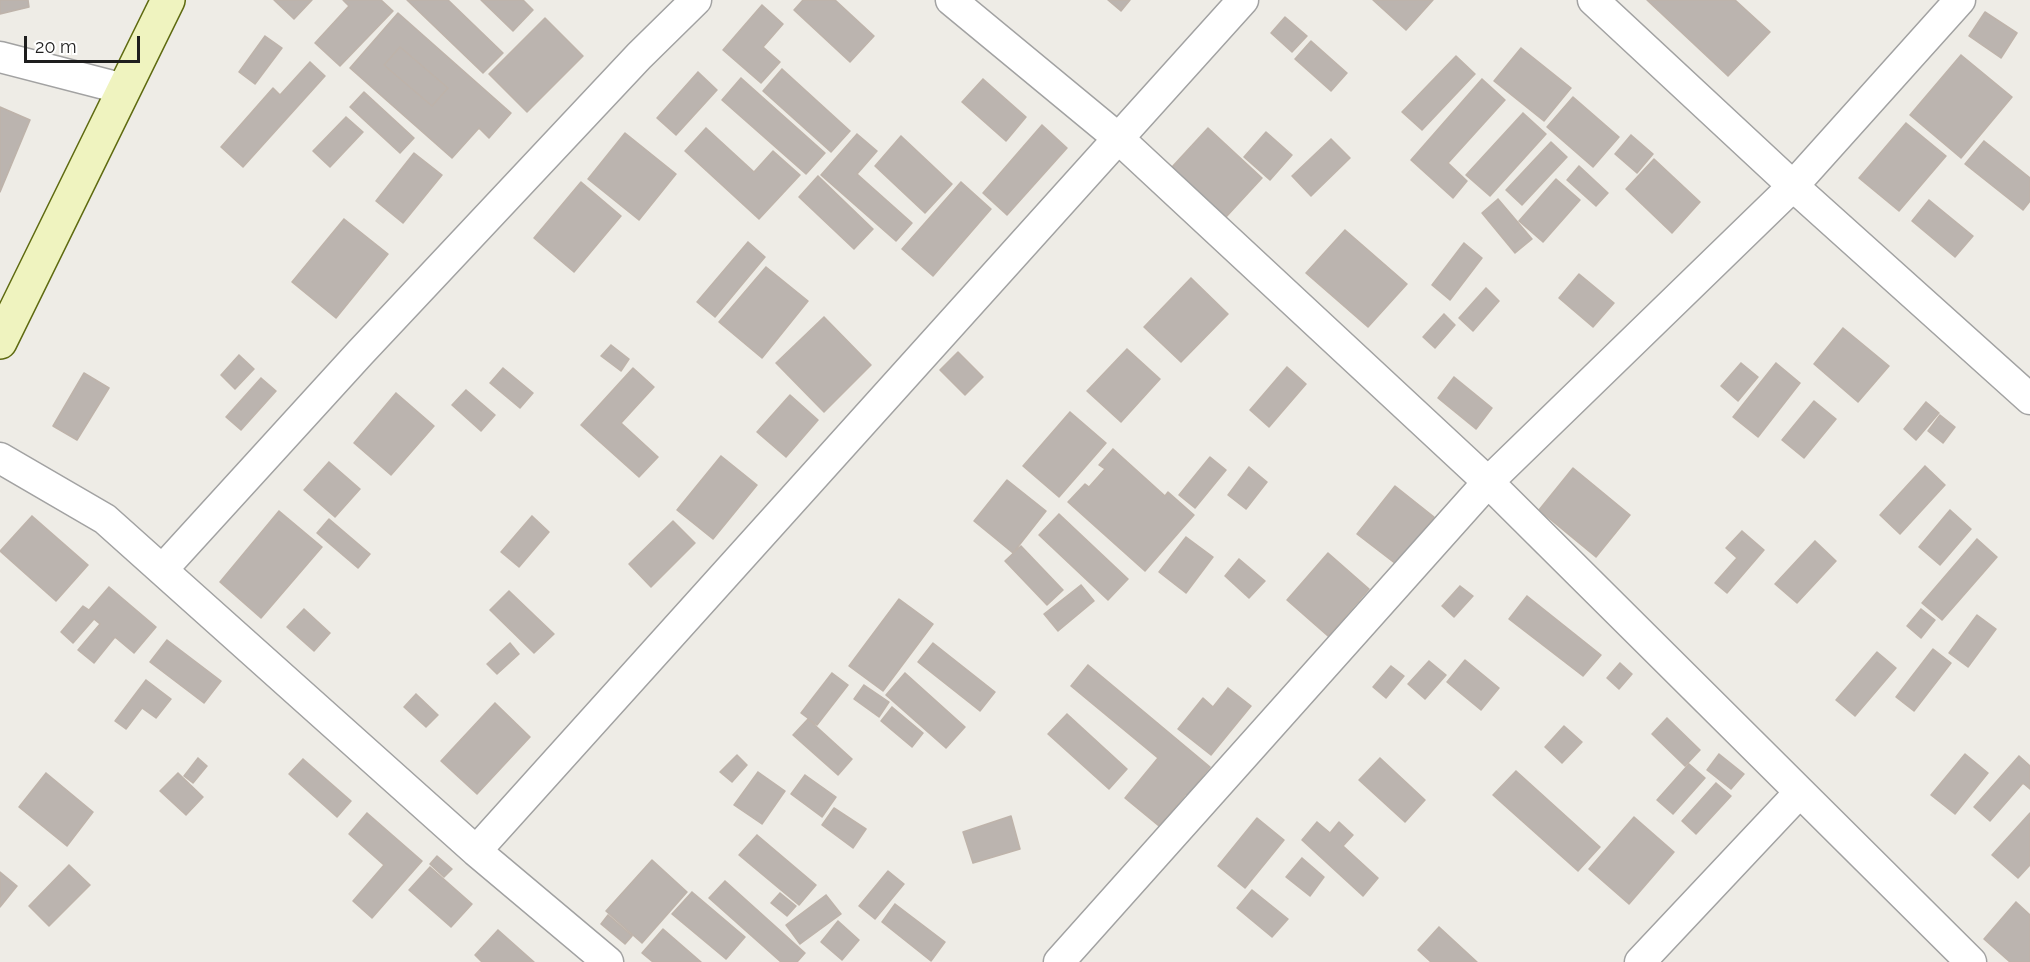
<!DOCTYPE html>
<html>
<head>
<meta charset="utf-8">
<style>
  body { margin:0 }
  #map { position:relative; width:2030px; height:962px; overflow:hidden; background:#eeece6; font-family:Raleway,sans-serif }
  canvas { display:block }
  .scale { position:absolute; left:24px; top:36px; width:116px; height:27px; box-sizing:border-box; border:3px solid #1e1e1e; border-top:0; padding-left:8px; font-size:18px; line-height:21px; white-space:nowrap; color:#1e1e1e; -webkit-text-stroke:4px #fff; paint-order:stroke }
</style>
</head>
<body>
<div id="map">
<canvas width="2030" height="962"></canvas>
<div class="scale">20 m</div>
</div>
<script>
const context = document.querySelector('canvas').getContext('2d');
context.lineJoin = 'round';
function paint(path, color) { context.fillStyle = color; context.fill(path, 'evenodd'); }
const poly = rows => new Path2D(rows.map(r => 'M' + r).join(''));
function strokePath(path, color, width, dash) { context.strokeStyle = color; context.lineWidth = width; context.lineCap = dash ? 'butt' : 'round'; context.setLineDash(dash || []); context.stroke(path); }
const building = poly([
  [0,0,28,0,29,7,0,14,0,0],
  [274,0,312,0,294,19,274,0],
  [343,0,381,0,393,11,340,66,315,43,349,6,343,0],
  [407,0,448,0,503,53,483,73,407,0],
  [481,0,523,0,533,10,513,31,481,0],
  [803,0,835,0,874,36,850,62,794,10,803,0],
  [1108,0,1130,0,1121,11,1108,0],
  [1373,0,1433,0,1406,30,1373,0],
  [1647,0,1735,0,1770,32,1728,76,1647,0],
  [762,5,783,24,763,47,780,62,761,83,723,50,762,5],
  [1985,12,2017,33,2001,58,1969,36,1985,12],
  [398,13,511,113,489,138,479,128,452,158,350,68,398,13],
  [400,47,448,88,432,106,384,65,400,47],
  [1285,17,1307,36,1292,52,1271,33,1285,17],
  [545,18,583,56,527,112,489,74,545,18],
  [265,36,282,48,255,84,239,72,265,36],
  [1311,41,1347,73,1331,91,1295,59,1311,41],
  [400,47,448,88,432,106,384,65,400,47],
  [1521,48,1571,88,1544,121,1494,81,1521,48],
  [1961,55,2012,97,1961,158,1910,115,1961,55],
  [1456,56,1475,74,1422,130,1402,112,1456,56],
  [310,62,325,76,243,167,221,147,273,88,280,95,310,62],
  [782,69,850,131,831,152,763,91,782,69],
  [698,72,717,90,676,135,657,118,698,72],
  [741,78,825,153,806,174,722,100,741,78],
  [983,79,1026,117,1006,141,962,102,983,79],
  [1482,79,1505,100,1448,163,1467,181,1453,198,1411,160,1482,79],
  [364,92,414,138,400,153,350,107,364,92],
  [1573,97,1619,137,1593,167,1547,127,1573,97],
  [0,107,30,120,0,192,0,107],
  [1523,113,1546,134,1490,196,1466,175,1523,113],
  [346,117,363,132,330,167,313,151,346,117],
  [1906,123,1946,156,1899,211,1859,178,1906,123],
  [1042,125,1067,148,1007,215,983,193,1042,125],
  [706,128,754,172,773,151,800,175,759,219,685,151,706,128],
  [1208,128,1262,178,1226,217,1172,167,1208,128],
  [1266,132,1292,155,1270,180,1244,157,1266,132],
  [625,133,676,174,639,220,588,179,625,133],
  [857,134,877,151,857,174,912,223,896,241,821,175,857,134],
  [1631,135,1653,154,1637,173,1615,154,1631,135],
  [901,136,952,184,925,213,875,166,901,136],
  [1331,139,1350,158,1311,196,1292,176,1331,139],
  [1984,141,2030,178,2030,201,2023,210,1965,164,1984,141],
  [1551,142,1567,157,1522,205,1506,190,1551,142],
  [414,153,442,175,403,223,376,201,414,153],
  [1654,159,1700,202,1672,233,1626,189,1654,159],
  [1579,166,1608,193,1596,206,1567,180,1579,166],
  [818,176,873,229,854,249,799,197,818,176],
  [1556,179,1580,200,1543,242,1519,221,1556,179],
  [581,182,621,216,574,272,534,238,581,182],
  [961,182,991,209,933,276,902,249,961,182],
  [1498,199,1532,239,1515,253,1482,213,1498,199],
  [1929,200,1973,236,1955,257,1912,221,1929,200],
  [344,219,388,254,336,318,292,282,344,219],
  [1345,230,1407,284,1368,327,1306,273,1345,230],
  [748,242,765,257,715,317,697,302,748,242],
  [1464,243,1482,258,1450,300,1432,285,1464,243],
  [766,267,808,301,762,358,719,322,766,267],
  [1579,274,1614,303,1593,327,1559,298,1579,274],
  [1191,278,1228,314,1181,362,1144,327,1191,278],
  [1486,288,1499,301,1473,331,1459,318,1486,288],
  [1444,314,1455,325,1435,348,1423,337,1444,314],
  [824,317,871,365,824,412,776,363,824,317],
  [1843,328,1889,366,1858,402,1814,364,1843,328],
  [611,345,629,359,621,371,601,356,611,345],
  [1127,349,1160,379,1121,422,1087,391,1127,349],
  [958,352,983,377,965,395,940,370,958,352],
  [239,355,254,369,235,389,221,375,239,355],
  [1741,363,1758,377,1738,401,1721,386,1741,363],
  [1776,363,1800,383,1758,437,1733,417,1776,363],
  [1287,367,1306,384,1269,427,1250,410,1287,367],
  [503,368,533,393,520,408,490,383,503,368],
  [633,368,654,387,621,423,658,457,639,477,581,425,633,368],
  [84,373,109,388,77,440,53,426,84,373],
  [1454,377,1492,408,1476,429,1438,398,1454,377],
  [261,378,276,391,241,430,226,417,261,378],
  [466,390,495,415,481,431,452,405,466,390],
  [396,393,434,426,391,475,354,443,396,393],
  [790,395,818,420,786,457,757,432,790,395],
  [1814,401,1836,419,1804,458,1782,440,1814,401],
  [1926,402,1939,413,1916,440,1904,429,1926,402],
  [1070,412,1106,443,1059,497,1023,466,1070,412],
  [1940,415,1955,427,1943,443,1928,431,1940,415],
  [1113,449,1165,496,1168,492,1194,515,1145,571,1068,502,1085,484,1089,487,1105,469,1099,465,1113,449],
  [721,456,757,485,713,539,677,510,721,456],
  [1210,457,1226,470,1195,508,1179,495,1210,457],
  [329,462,360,489,335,517,304,490,329,462],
  [1925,466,1945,485,1900,534,1880,515,1925,466],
  [1249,467,1267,482,1246,509,1228,495,1249,467],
  [1573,468,1630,515,1596,557,1539,510,1573,468],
  [1007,480,1046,511,1013,553,974,521,1007,480],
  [1395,486,1434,517,1396,564,1357,534,1395,486],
  [1950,510,1971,529,1940,565,1919,547,1950,510],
  [279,511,322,547,261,618,220,582,279,511],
  [1059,514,1128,579,1108,600,1039,535,1059,514],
  [32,516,88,565,56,601,0,551,32,516],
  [532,516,549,532,519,567,501,552,532,516],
  [329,519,370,554,358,568,317,533,329,519],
  [673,521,695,543,651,587,629,564,673,521],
  [1742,531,1764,550,1727,593,1715,583,1737,558,1726,548,1742,531],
  [1186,537,1213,557,1186,593,1159,572,1186,537],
  [1977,539,1997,557,1942,620,1922,603,1977,539],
  [1815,541,1836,561,1797,603,1775,584,1815,541],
  [1021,546,1063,590,1047,605,1005,561,1021,546],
  [1328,553,1369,589,1328,636,1287,600,1328,553],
  [1239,559,1265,581,1249,598,1225,576,1239,559],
  [1081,585,1094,601,1058,631,1044,614,1081,585],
  [1460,586,1473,596,1454,617,1442,606,1460,586],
  [109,587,156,627,134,653,115,637,94,663,78,650,100,624,94,619,73,643,61,632,83,606,89,610,109,587],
  [509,591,554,634,534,653,490,610,509,591],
  [1527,596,1601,655,1583,676,1509,619,1527,596],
  [899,599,933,624,883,691,849,666,899,599],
  [304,609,330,633,314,651,287,627,304,609],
  [1921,609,1935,620,1921,638,1907,626,1921,609],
  [1977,615,1996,629,1968,667,1949,653,1977,615],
  [167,640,221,681,204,703,150,662,167,640],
  [510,643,519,654,497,674,487,664,510,643],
  [933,643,995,692,980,711,918,662,933,643],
  [1933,649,1951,663,1914,711,1896,697,1933,649],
  [1877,652,1896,668,1855,716,1836,700,1877,652],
  [1465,660,1499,688,1481,710,1447,682,1465,660],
  [1429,661,1446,675,1425,699,1408,684,1429,661],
  [1620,663,1632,674,1619,689,1607,678,1620,663],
  [1088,665,1210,767,1195,785,1205,794,1197,803,1186,794,1159,826,1125,798,1158,758,1071,686,1088,665],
  [1391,666,1404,676,1386,698,1373,687,1391,666],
  [832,673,848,685,817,725,801,713,832,673],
  [905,673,965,727,946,748,886,695,905,673],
  [146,680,171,699,156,718,142,708,126,729,115,721,146,680],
  [864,685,889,702,879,717,854,699,864,685],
  [1228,688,1251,706,1211,755,1178,729,1203,698,1213,707,1228,688],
  [416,694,438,715,426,727,404,707,416,694],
  [495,703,530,737,477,794,441,761,495,703],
  [892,707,923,733,912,747,881,721,892,707],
  [1067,714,1127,769,1109,789,1048,734,1067,714],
  [1667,718,1700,750,1685,766,1652,734,1667,718],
  [808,719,852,759,838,775,793,735,808,719],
  [1564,726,1582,742,1562,763,1545,747,1564,726],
  [1719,754,1744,774,1731,789,1707,770,1719,754],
  [1965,754,1988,773,1955,814,1931,795,1965,754],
  [737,755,747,765,732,782,720,772,737,755],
  [2019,756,2030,766,2030,789,2023,783,1990,821,1974,807,2019,756],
  [198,758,207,766,193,783,184,776,198,758],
  [1380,758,1425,800,1405,822,1359,780,1380,758],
  [303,759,351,801,337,817,289,774,303,759],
  [1689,764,1705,778,1673,814,1657,800,1689,764],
  [1516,771,1600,847,1578,871,1493,795,1516,771],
  [758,772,785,791,762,824,734,805,758,772],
  [46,773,93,812,67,846,19,807,46,773],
  [178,773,203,797,186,815,160,791,178,773],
  [805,775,836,797,822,817,791,794,805,775],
  [1716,783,1731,796,1696,834,1682,821,1716,783],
  [834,808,866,829,853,848,822,825,834,808],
  [367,813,422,861,372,918,353,901,384,865,349,834,367,813],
  [2030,813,2030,865,2018,878,1992,855,2030,813],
  [1011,816,1020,849,973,863,963,832,1011,816],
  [1634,817,1674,852,1629,904,1589,869,1634,817],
  [1257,818,1284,840,1245,888,1218,866,1257,818],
  [1317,822,1330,833,1339,822,1353,835,1343,846,1378,878,1363,896,1302,840,1317,822],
  [757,835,816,885,799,905,739,855,757,835],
  [437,856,452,869,444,877,430,864,437,856],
  [1302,858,1324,877,1310,896,1286,877,1302,858],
  [652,860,687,892,642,943,606,911,652,860],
  [69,865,90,885,49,926,29,906,69,865],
  [430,867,472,904,451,927,409,890,430,867],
  [888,871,904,884,875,919,859,906,888,871],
  [0,872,17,886,0,907,0,872],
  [725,881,805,953,797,962,781,962,709,898,725,881],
  [1252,890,1288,919,1272,937,1237,908,1252,890],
  [692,892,745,937,726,959,672,914,692,892],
  [780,893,796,906,787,916,771,903,780,893],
  [826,895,841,914,800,944,786,925,826,895],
  [2016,902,2030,915,2030,962,2010,962,1984,939,2016,902],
  [895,904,945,942,931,961,882,922,895,904],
  [608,915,632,936,625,944,601,924,608,915],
  [838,921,859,940,842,960,821,942,838,921],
  [1439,927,1477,962,1431,962,1418,950,1439,927],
  [663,929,701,962,653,962,642,953,663,929],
  [498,930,534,962,482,962,475,955,498,930]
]);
const street = poly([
  [951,0,1118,138,1488,482,1971,962],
  [1593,0,1793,186,2030,399],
  [0,57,124,89],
  [0,458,105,519,476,851,608,962],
  [162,570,360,353,639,56,696,0],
  [476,851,1243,0],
  [1059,962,1488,482,1793,186,1960,0],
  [1640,962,1800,792]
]);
const secondary = poly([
  [0,342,168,0]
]);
paint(building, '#bbb4af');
strokePath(building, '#beb3aa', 1.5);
strokePath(street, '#a2a2a2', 33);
strokePath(secondary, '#5e6a10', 36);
strokePath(street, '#fff', 30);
strokePath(secondary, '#eff3bf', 33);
</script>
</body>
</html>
